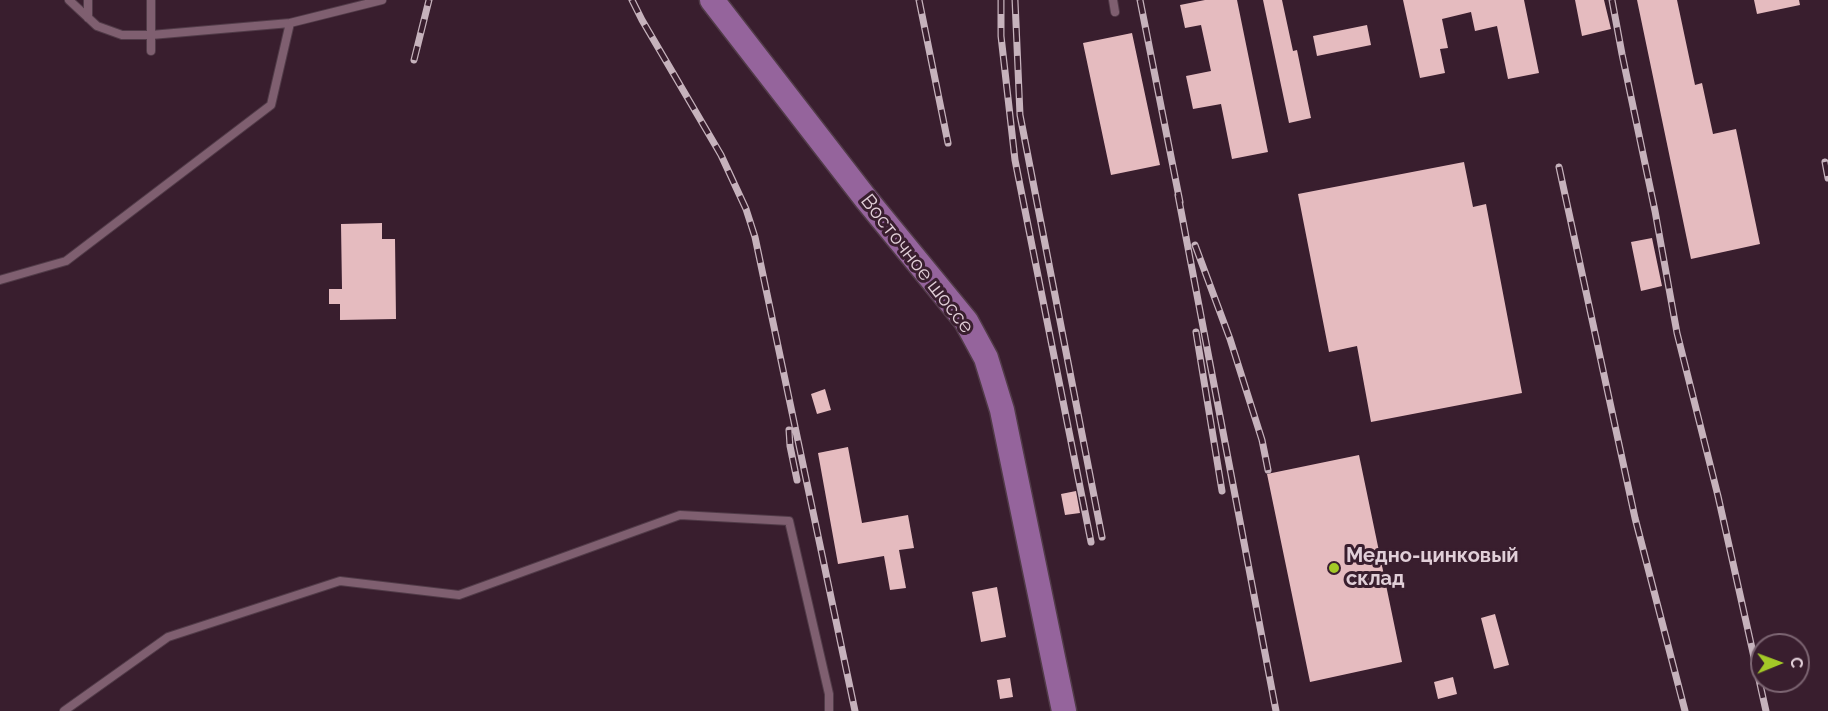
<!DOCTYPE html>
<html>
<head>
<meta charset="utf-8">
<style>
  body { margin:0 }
  #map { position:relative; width:1828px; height:711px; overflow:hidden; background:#391e2e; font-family:Raleway,sans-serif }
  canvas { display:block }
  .north { position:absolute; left:1750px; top:633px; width:60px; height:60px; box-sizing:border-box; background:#391e2e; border:2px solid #7c6572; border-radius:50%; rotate:89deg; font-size:16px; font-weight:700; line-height:24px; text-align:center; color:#e1cfd8 }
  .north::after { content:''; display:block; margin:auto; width:21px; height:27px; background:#a3c927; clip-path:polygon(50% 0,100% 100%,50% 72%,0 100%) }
</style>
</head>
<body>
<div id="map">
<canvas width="1828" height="711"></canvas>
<div class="north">С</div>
</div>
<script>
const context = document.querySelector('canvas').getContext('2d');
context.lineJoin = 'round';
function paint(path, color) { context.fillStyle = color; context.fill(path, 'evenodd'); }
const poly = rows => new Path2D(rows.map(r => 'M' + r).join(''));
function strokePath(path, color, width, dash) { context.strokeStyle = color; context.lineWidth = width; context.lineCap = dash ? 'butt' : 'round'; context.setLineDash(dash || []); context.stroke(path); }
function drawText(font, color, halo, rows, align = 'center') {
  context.font = font + ' Raleway,sans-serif'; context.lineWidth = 6; context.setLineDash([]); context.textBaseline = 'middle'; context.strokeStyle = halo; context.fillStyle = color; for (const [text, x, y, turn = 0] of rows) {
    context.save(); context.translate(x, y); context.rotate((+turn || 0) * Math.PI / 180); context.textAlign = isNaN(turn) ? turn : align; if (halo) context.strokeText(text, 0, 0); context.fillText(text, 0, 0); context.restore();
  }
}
const building = poly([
  [1205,0,1237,0,1268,152,1232,159,1221,104,1193,109,1186,76,1211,71,1201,25,1185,28,1180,5],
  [1263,0,1282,0,1293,51,1297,50,1311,118,1289,123],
  [1403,0,1524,0,1539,73,1508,79,1497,26,1475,31,1471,12,1442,19,1448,48,1440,49,1445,73,1420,78],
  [1575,0,1604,0,1611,29,1582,36],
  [1637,0,1677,0,1695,85,1702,83,1713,134,1736,129,1760,244,1691,259],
  [1754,0,1799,0,1800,5,1757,14],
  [1367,25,1371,45,1317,56,1313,36],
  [1132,33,1160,165,1111,175,1083,43],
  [1464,162,1473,207,1486,204,1522,393,1371,422,1357,346,1329,352,1298,194],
  [382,223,382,239,395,239,396,319,340,320,340,304,329,304,329,289,342,289,341,224],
  [1652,238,1662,286,1641,291,1631,242],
  [825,389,831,410,817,414,811,394],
  [848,447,862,523,908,515,914,548,899,550,906,588,890,590,884,556,838,564,818,453],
  [1359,455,1402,662,1310,682,1267,474],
  [1076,491,1080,513,1065,515,1061,494],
  [997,587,1006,637,981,642,972,592],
  [1495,614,1509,665,1494,669,1481,618],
  [1453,677,1457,694,1438,699,1434,682],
  [1010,678,1013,697,1000,699,997,680]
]);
const service = poly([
  [69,0,97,26,122,35,151,35,290,23,382,0],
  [151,0,151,51],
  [1113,0,1115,12],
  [88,18,88,0],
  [0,280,66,261,271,105,290,23],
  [64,711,168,637,340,581,459,595,680,515,789,521,829,694,829,711]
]);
const primary = poly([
  [712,0,866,199,966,321,986,358,1002,410,1064,711]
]);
const rail = poly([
  [632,0,642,20,721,155,746,209,755,237,855,711],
  [919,0,948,143],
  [1001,0,1001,36,1015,160,1091,542],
  [1015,0,1020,115,1102,537],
  [1140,0,1180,202],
  [1612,0,1622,54,1655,211,1677,333,1718,496,1766,711],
  [414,60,429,0],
  [1825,162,1828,178],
  [1559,167,1635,518,1685,711],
  [1178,195,1276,711],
  [1195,245,1230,339,1262,440,1268,470],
  [1196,332,1222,491],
  [789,430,790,446,797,480]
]);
const markers = [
  [1334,568,6,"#a3c927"]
];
const streetNames = [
  ["Восточное шоссе",917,264,52]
];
const poiNames = [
  ["Медно-цинковый",1346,556],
  ["склад",1346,579]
];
paint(building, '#e5bbbf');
strokePath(service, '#513b48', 10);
strokePath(primary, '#513b48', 27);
strokePath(service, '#7f5f70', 8);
strokePath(primary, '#95649c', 24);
strokePath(rail, '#c6b2bc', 7);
strokePath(rail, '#391e2e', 4.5, [14]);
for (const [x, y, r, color] of markers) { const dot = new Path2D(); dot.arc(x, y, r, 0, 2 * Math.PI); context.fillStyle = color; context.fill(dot); strokePath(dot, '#391e2e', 2); }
drawText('20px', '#e1cfd8', '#391e2e', streetNames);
drawText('bold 20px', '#e1cfd8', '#391e2e', poiNames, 'left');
</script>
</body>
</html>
